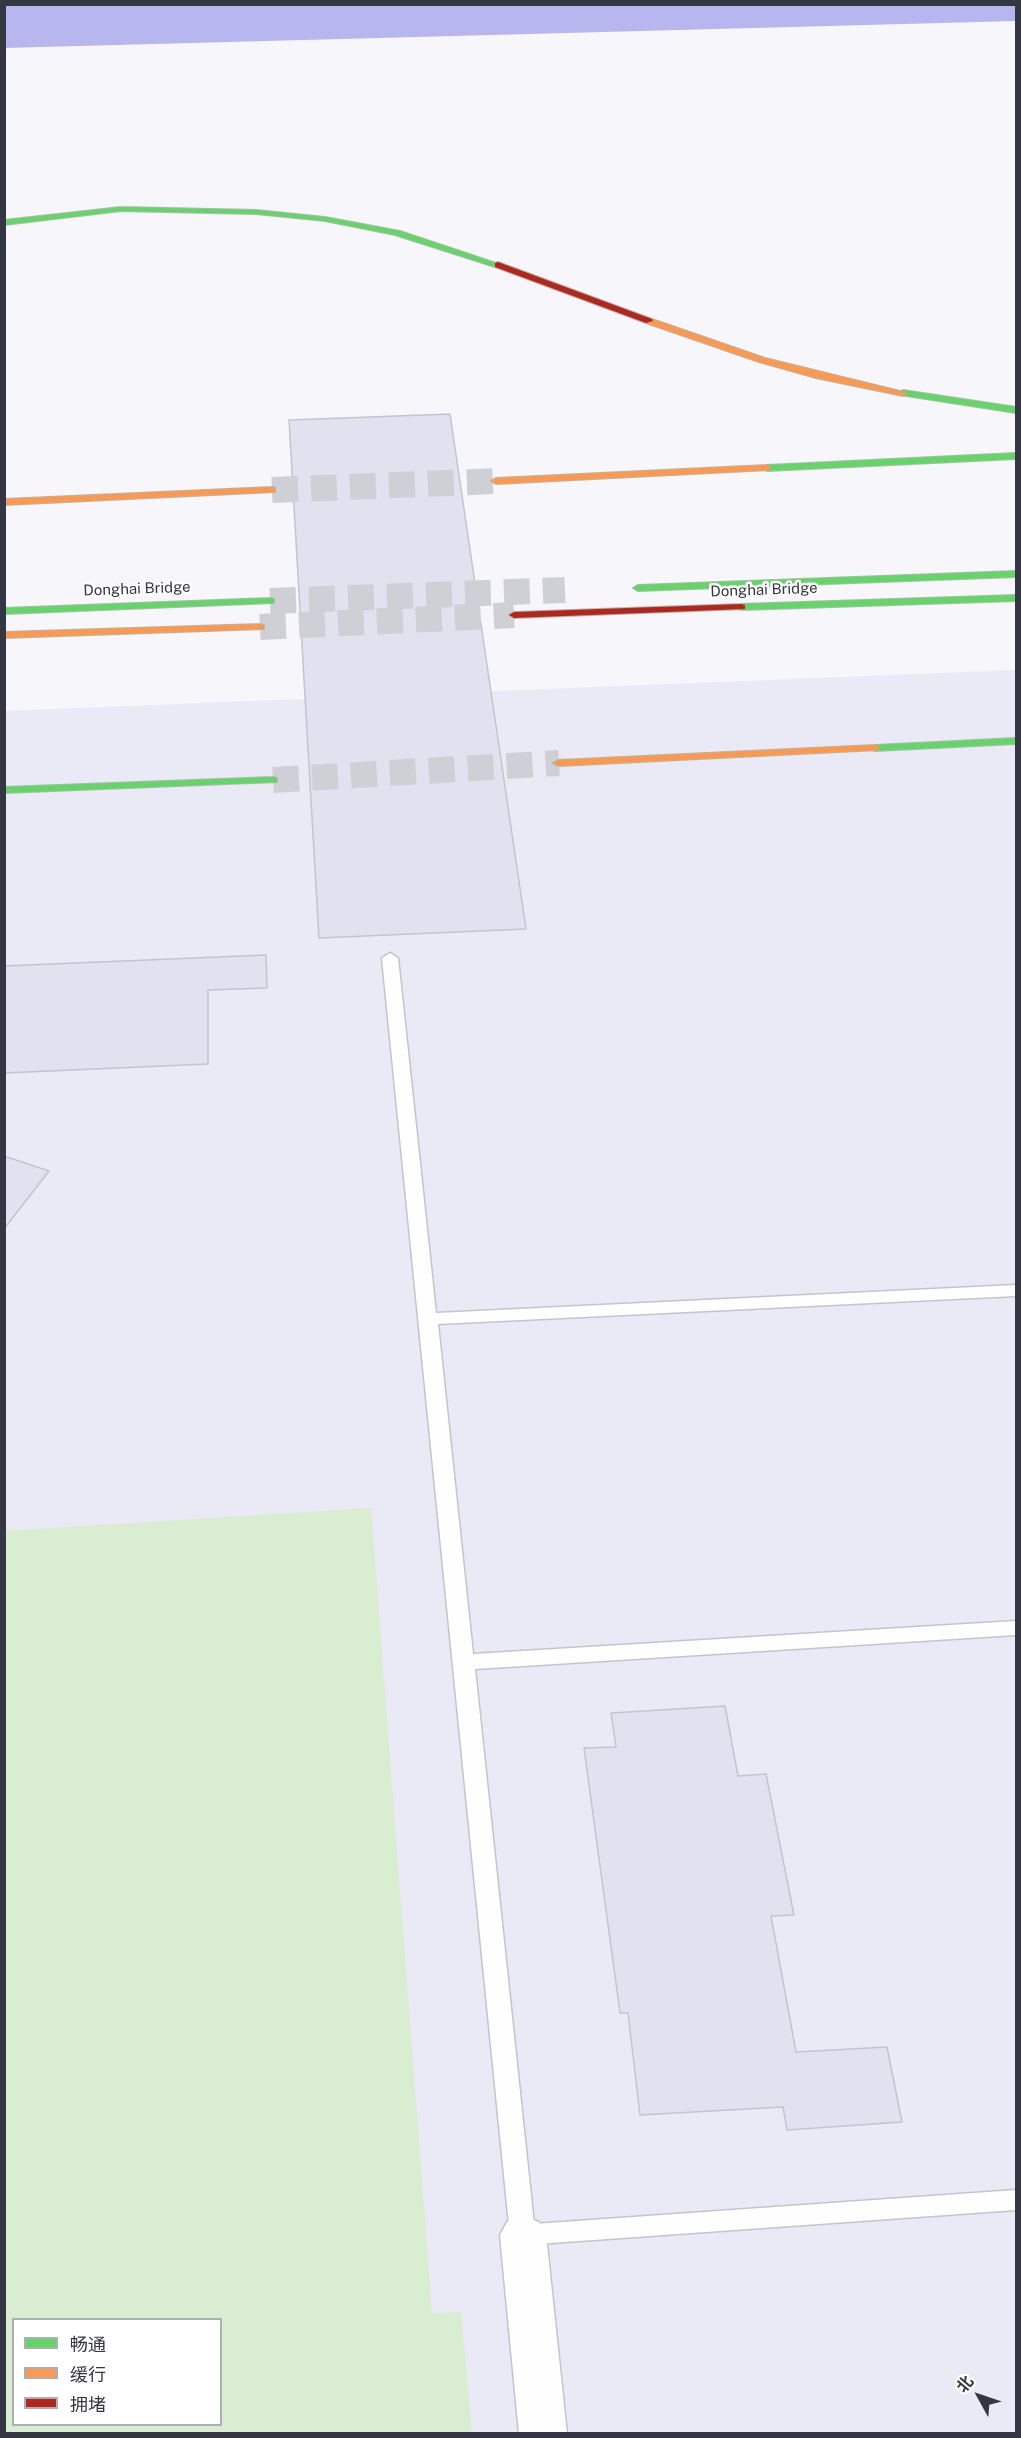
<!DOCTYPE html>
<html>
<head>
<meta charset="utf-8">
<style>
  body { margin:0 }
  #map { position:relative; width:1021px; height:2438px; overflow:hidden; background:#f6f6fb; font-family:"Public Sans","Noto Sans SC",sans-serif }
  canvas { display:block }
  .frame { position:absolute; inset:0; border:6px solid #353643; pointer-events:none }
  .legend { position:absolute; left:12px; top:2318px; width:210px; height:108px; box-sizing:border-box; background:#fff; border:2px solid #aeafb4; margin:0; padding:8px 10px; list-style:none; font-size:18px; color:#353643 }
  .legend li { display:flex; align-items:center; gap:12px; height:30px }
  .legend b { width:30px; border:2px solid #aeafb4 }
  .north { position:absolute; left:949px; top:2366px; width:60px; height:60px; -webkit-text-stroke:4px #fff; paint-order:stroke; rotate:310deg; font-size:16px; font-weight:700; line-height:24px; text-align:center; color:#353643 }
  .north::after { content:''; display:block; margin:auto; width:21px; height:27px; background:#353643; clip-path:polygon(50% 0,100% 100%,50% 72%,0 100%) }
</style>
</head>
<body>
<div id="map">
<canvas width="1021" height="2438"></canvas>
<div class="frame"></div>
<ul class="legend">
<li><b style="height:8px;background:#63d668"></b>畅通</li>
<li><b style="height:8px;background:#ff974d"></b>缓行</li>
<li><b style="height:8px;background:#b3261e"></b>拥堵</li>
</ul>
<div class="north">北</div>
</div>
<script>
const context = document.querySelector('canvas').getContext('2d');
context.lineJoin = 'round';
function paint(path, color) { context.fillStyle = color; context.fill(path, 'evenodd'); }
const poly = rows => new Path2D(rows.map(r => 'M' + r).join(''));
function strokePath(path, color, width, dash) { context.strokeStyle = color; context.lineWidth = width; context.lineCap = dash ? 'butt' : 'round'; context.setLineDash(dash || []); context.stroke(path); }
function drawText(font, color, halo, rows, align = 'center') {
  context.font = font + ' "Public Sans",sans-serif'; context.lineWidth = 5; context.setLineDash([]); context.textBaseline = 'middle'; context.strokeStyle = halo; context.fillStyle = color; for (const [text, x, y, turn = 0] of rows) {
    context.save(); context.translate(x, y); context.rotate((+turn || 0) * Math.PI / 180); context.textAlign = isNaN(turn) ? turn : align; if (halo) context.strokeText(text, 0, 0); context.fillText(text, 0, 0); context.restore();
  }
}
const built = poly([
  [1016,670,1016,2433,5,2433,5,711],
  [14,2320,220,2320,220,2424,14,2424]
]);
const green = poly([
  [371,1508,432,2313,461,2312,472,2433,5,2433,5,1531],
  [14,2320,220,2320,220,2424,14,2424]
]);
const water = poly([
  [1016,4,1016,21,4,48,5,4]
]);
const building = poly([
  [450,414,526,929,319,938,289,420,450,414],
  [266,955,267,988,208,990,208,1064,4,1073,4,966,266,955],
  [4,1156,49,1171,4,1229,4,1156],
  [725,1706,738,1776,766,1774,794,1915,771,1916,796,2052,887,2047,902,2122,787,2130,783,2107,640,2115,628,2013,620,2013,584,1748,616,1747,611,1713,725,1706]
]);
const highwayTunnel = poly([
  [272,490,496,481],
  [270,601,565,590],
  [260,627,514,615],
  [273,780,559,763]
]);
const lane = poly([
  [390,953,398,958,436,1313,1016,1285,1016,1296,438,1324,473,1654,1016,1621,1016,1635,475,1669,534,2224,1016,2190,1016,2210,523,2245,514,2242,510,2235,382,958,390,953]
]);
const street = poly([
  [523,2216,539,2222,546,2235,567,2434,519,2434,500,2235,507,2222,523,2216]
]);
const fast = poly([
  [121,207,256,210,325,217,400,231,502,265,495,267,395,235,325,221,256,214,121,211,4,225,4,220,121,207],
  [903,390,1016,407,1016,413,900,395,898,393,903,390],
  [1016,453,1016,459,767,471,762,468,767,465,1016,453],
  [1016,571,1016,577,638,591,633,588,638,585,1016,571],
  [1016,595,1016,601,741,610,736,607,741,604,1016,595],
  [270,598,274,599,274,603,4,614,4,608,270,598],
  [1016,738,1016,744,875,751,869,748,875,745,1016,738],
  [273,777,277,778,277,782,4,793,4,787,273,777]
]);
const slow = poly([
  [646,319,652,319,765,358,908,393,903,396,816,378,759,362,646,323,646,319],
  [767,465,770,466,770,470,496,484,491,481,496,478,767,465],
  [272,487,275,488,275,492,4,505,4,499,272,487],
  [260,624,264,625,264,629,4,638,4,632,260,624],
  [875,745,879,746,879,750,559,766,553,763,559,760,875,745]
]);
const jam = poly([
  [498,262,652,319,653,321,646,323,495,267,495,263,498,262],
  [741,604,745,605,745,609,514,618,509,615,514,612,741,604]
]);
const farStreetnames = [
  ["Donghai Bridge",137,589,-2],
  ["Donghai Bridge",764,590,-2]
];
paint(built, '#e9eaf5');
paint(green, '#d9edd1');
paint(water, '#b8b6ef');
paint(building, '#e1e1ef');
strokePath(building, '#c4c4cd', 1.5);
strokePath(highwayTunnel, '#cfd0d6', 26, [26, 13]);
strokePath(lane, '#c4c4cd', 3);
strokePath(street, '#c4c4cd', 3);
strokePath(fast, '#b1b8af', 2);
strokePath(slow, '#b1b8af', 2);
strokePath(jam, '#b1b8af', 2);
paint(lane, '#fefefe');
paint(street, '#fefefe');
paint(fast, '#63d668');
paint(slow, '#ff974d');
paint(jam, '#b3261e');
drawText('15px', '#353643', '#fff', farStreetnames);
</script>
</body>
</html>
